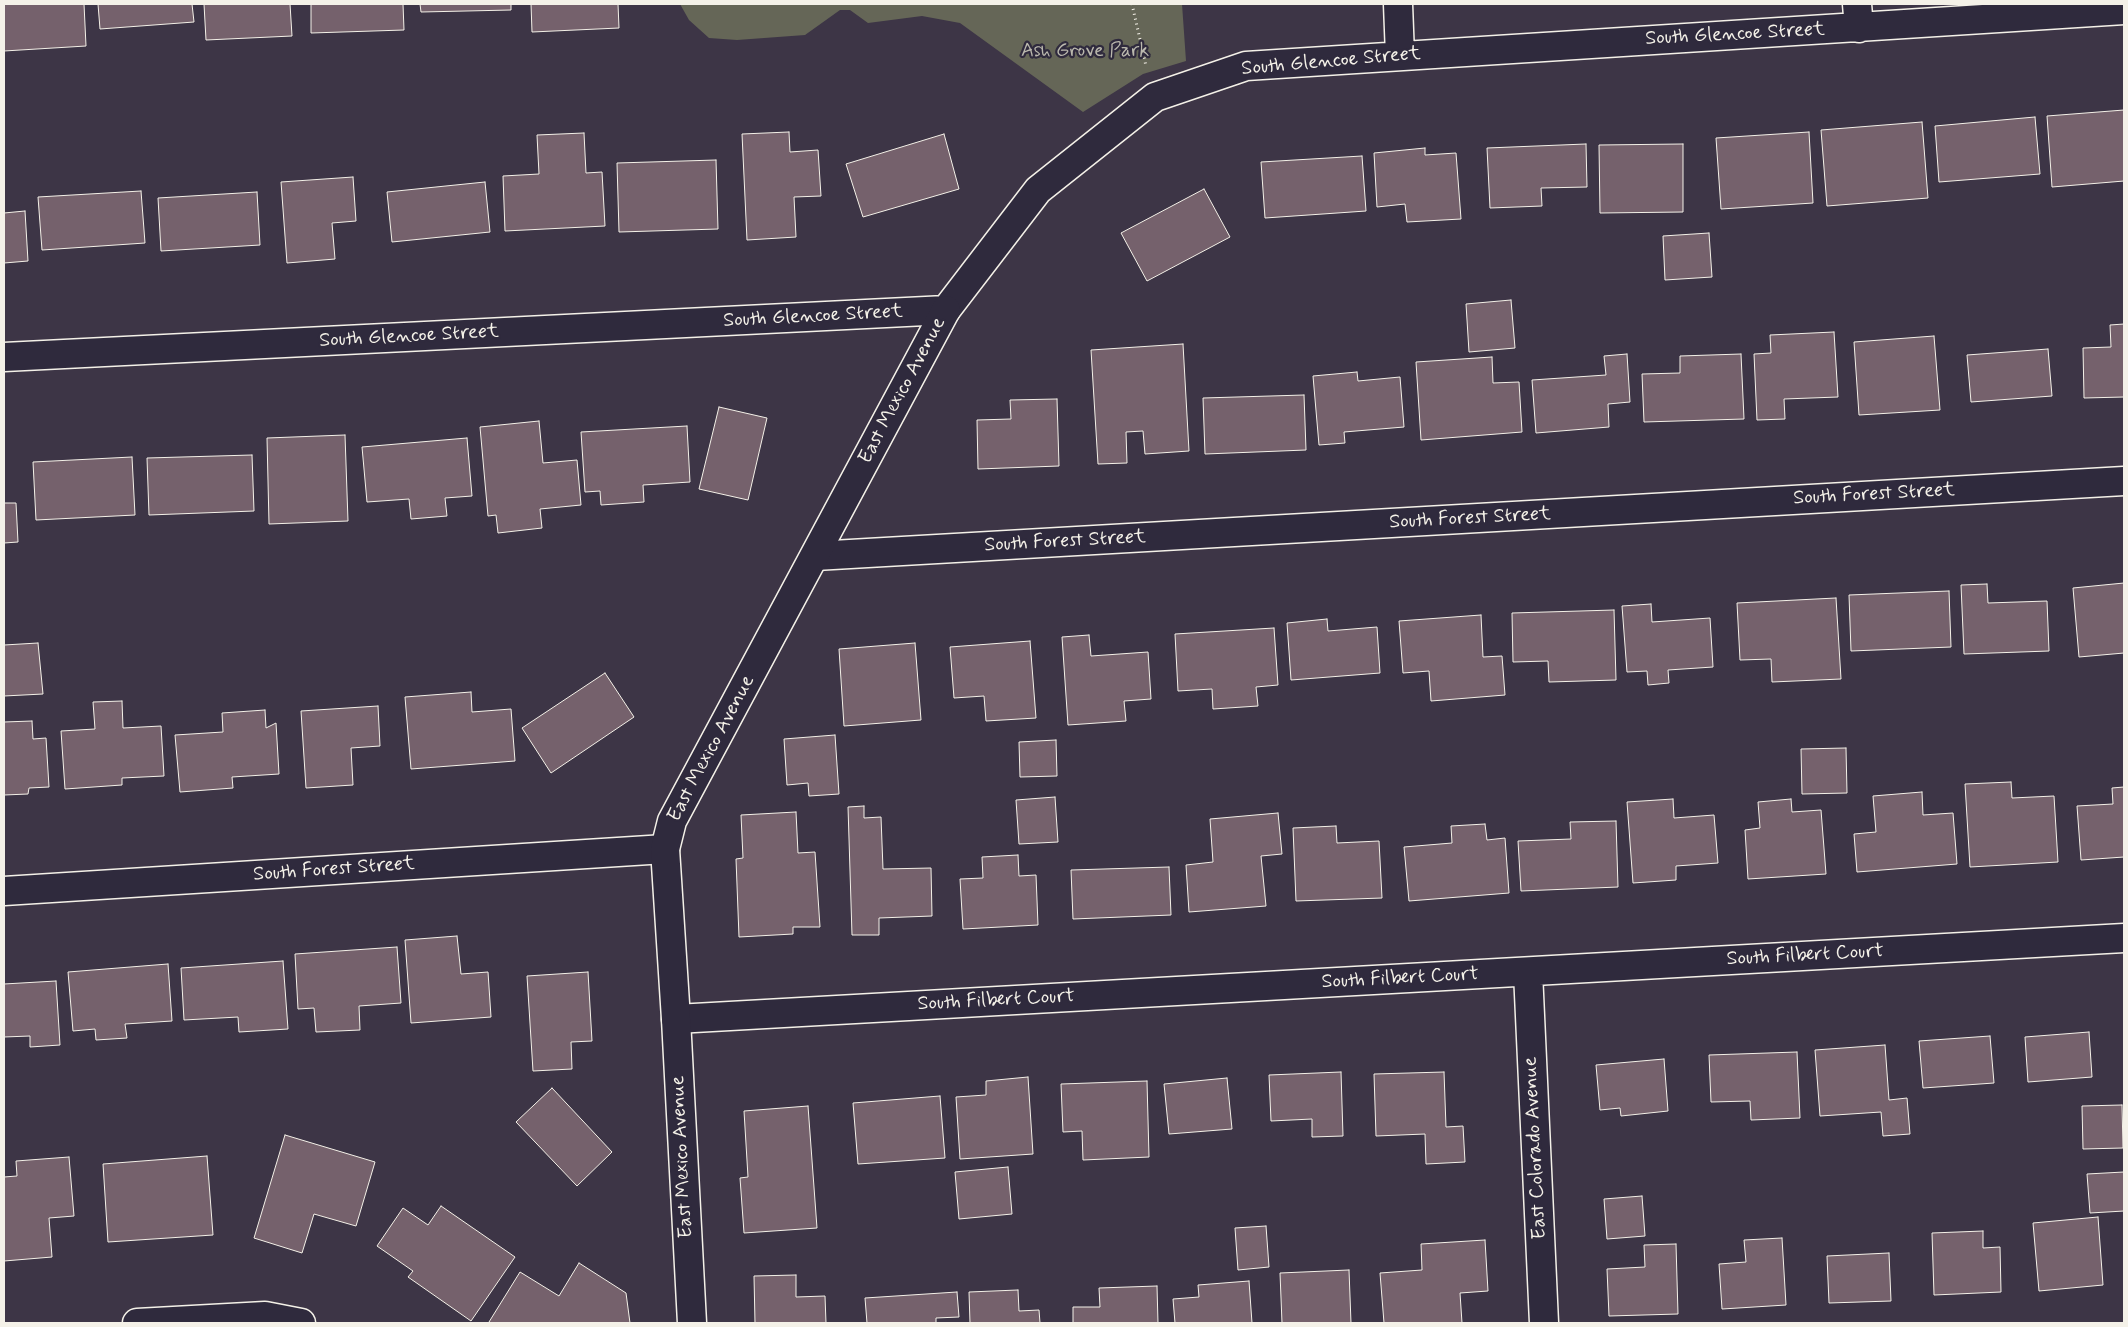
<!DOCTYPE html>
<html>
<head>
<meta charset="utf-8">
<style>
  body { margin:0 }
  #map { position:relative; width:2128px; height:1327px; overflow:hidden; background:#3d3546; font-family:Mynerve,sans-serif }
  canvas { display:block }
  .frame { position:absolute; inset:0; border:5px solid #f4f1e8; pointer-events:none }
</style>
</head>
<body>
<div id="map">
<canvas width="2128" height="1327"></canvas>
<div class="frame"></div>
</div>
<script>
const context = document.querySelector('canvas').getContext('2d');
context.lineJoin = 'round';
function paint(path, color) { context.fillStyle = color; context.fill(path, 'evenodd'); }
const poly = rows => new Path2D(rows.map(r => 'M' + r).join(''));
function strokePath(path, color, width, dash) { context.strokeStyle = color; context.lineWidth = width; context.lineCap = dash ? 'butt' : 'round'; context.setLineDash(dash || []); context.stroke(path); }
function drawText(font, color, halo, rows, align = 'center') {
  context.font = font + ' Mynerve,sans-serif'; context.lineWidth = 4.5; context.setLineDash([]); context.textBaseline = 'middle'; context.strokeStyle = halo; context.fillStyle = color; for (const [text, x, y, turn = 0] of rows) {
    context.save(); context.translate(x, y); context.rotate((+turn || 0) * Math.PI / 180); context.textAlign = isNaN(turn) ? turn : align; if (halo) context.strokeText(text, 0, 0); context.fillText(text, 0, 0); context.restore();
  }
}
const green = poly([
  [680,4,1182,4,1186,61,1143,74,1083,112,960,23,922,16,868,23,850,10,840,10,805,35,737,40,709,38,689,20]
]);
const building = poly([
  [4,4,84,4,86,46,4,51,4,4],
  [98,4,192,4,194,22,100,29,98,4],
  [204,4,290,4,292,36,206,40,204,4],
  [311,4,403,4,404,30,311,33,311,4],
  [420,4,511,4,511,10,421,12,420,4],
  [531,4,618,4,619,28,532,32,531,4],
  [2124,110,2124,181,2052,187,2047,116,2124,110],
  [2035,117,2040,174,1939,182,1935,126,2035,117],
  [1922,122,1928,198,1827,206,1821,130,1922,122],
  [789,132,790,152,818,150,821,196,794,197,796,237,747,240,742,134,789,132],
  [1809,132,1813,203,1721,209,1716,138,1809,132],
  [584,133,586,173,602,172,605,226,505,231,503,176,539,174,537,135,584,133],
  [944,134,959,189,863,217,846,164,944,134],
  [1586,144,1587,187,1541,188,1542,206,1490,208,1487,148,1586,144],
  [1683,144,1683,212,1600,213,1599,145,1683,144],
  [1425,148,1425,155,1456,153,1461,219,1407,222,1405,204,1377,207,1374,153,1425,148],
  [1362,156,1366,211,1265,218,1261,162,1362,156],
  [716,160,718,229,619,232,617,163,716,160],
  [353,177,356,221,332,223,335,259,287,263,281,182,353,177],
  [485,182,490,232,392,242,387,192,485,182],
  [1204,189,1230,237,1147,281,1121,233,1204,189],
  [141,191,145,243,42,250,38,197,141,191],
  [257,192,260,245,161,251,158,198,257,192],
  [25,211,28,261,4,263,4,213,25,211],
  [1709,233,1712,277,1665,280,1663,236,1709,233],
  [1511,300,1515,348,1469,352,1466,304,1511,300],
  [2124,324,2124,397,2084,398,2083,348,2111,347,2110,325,2124,324],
  [1834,332,1838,397,1784,399,1785,419,1757,420,1754,354,1771,353,1770,335,1834,332],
  [1934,336,1940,410,1859,415,1854,342,1934,336],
  [1183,344,1189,451,1145,454,1143,431,1126,432,1127,463,1098,464,1091,350,1183,344],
  [2048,349,2052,396,1971,402,1967,355,2048,349],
  [1627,354,1630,402,1608,404,1609,427,1536,433,1532,380,1606,375,1604,356,1627,354],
  [1741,354,1744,419,1644,422,1642,374,1680,373,1680,356,1741,354],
  [1492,357,1493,383,1519,382,1522,432,1421,440,1416,362,1492,357],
  [1357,372,1358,381,1400,377,1404,427,1344,432,1345,443,1319,445,1313,376,1357,372],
  [1304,395,1306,450,1205,454,1203,398,1304,395],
  [1057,399,1059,466,978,469,977,420,1011,419,1010,400,1057,399],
  [719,407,767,418,748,500,699,489,719,407],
  [539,421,543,463,577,460,581,505,540,509,542,528,498,533,496,515,488,516,480,427,539,421],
  [687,426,690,482,643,485,644,502,601,505,600,491,585,492,581,432,687,426],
  [345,435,348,521,269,524,267,438,345,435],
  [467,438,472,496,445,498,447,516,411,519,409,499,367,502,362,447,467,438],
  [252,455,254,511,149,515,147,458,252,455],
  [132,457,135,515,36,520,33,462,132,457],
  [4,503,16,503,18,542,4,543,4,503],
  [2124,583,2124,653,2079,657,2073,588,2124,583],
  [1987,584,1988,603,2047,601,2049,651,1964,654,1961,585,1987,584],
  [1949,591,1951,647,1851,651,1849,595,1949,591],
  [1836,598,1841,679,1772,682,1771,659,1740,660,1737,603,1836,598],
  [1651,604,1652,622,1710,618,1713,667,1668,670,1669,683,1648,685,1647,671,1627,672,1622,606,1651,604],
  [1614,610,1616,680,1549,682,1548,661,1513,662,1512,613,1614,610],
  [1481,615,1483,657,1502,656,1505,695,1431,701,1429,671,1403,673,1399,621,1481,615],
  [1327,619,1328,631,1377,627,1380,673,1291,680,1287,623,1327,619],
  [1274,628,1278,685,1256,687,1258,706,1213,709,1212,689,1178,691,1175,634,1274,628],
  [1089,635,1091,656,1148,652,1151,699,1124,701,1126,721,1068,725,1062,637,1089,635],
  [1030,641,1036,718,986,721,984,696,954,698,950,647,1030,641],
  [38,643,43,694,4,696,4,645,38,643],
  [915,643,921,720,844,726,839,649,915,643],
  [605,673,634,717,551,773,522,728,605,673],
  [471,692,472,712,511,709,515,761,411,769,405,697,471,692],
  [122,701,123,728,161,726,164,776,122,778,122,785,65,789,61,731,95,729,93,702,122,701],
  [378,706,380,746,351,748,353,785,306,788,301,711,378,706],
  [265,710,266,728,276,723,279,774,232,777,233,788,180,792,175,735,223,732,222,713,265,710],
  [32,721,33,739,46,738,49,787,29,788,28,794,4,795,4,722,32,721],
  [835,735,839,794,809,796,808,783,787,785,784,739,835,735],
  [1056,740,1057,776,1020,777,1019,742,1056,740],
  [1846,748,1847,793,1802,794,1801,749,1846,748],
  [2011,782,2012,798,2054,796,2058,862,1970,867,1965,784,2011,782],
  [2124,787,2124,857,2081,860,2077,806,2113,804,2112,788,2124,787],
  [1922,792,1923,815,1953,813,1957,864,1857,872,1854,834,1876,832,1873,796,1922,792],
  [1055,797,1058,842,1019,844,1016,800,1055,797],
  [1673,799,1674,818,1714,815,1718,863,1676,866,1676,880,1633,883,1627,802,1673,799],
  [1791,799,1792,812,1821,810,1826,874,1748,879,1745,830,1760,828,1758,802,1791,799],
  [864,806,864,818,881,817,883,869,931,868,932,916,879,918,879,935,852,935,848,807,864,806],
  [796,812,798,853,815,852,820,927,793,927,793,934,739,937,736,859,743,858,741,815,796,812],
  [1278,813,1282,854,1261,856,1266,906,1189,912,1186,865,1213,862,1210,819,1278,813],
  [1616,821,1618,887,1521,891,1518,841,1571,839,1570,822,1616,821],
  [1485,824,1487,840,1505,838,1509,893,1409,901,1404,847,1452,843,1451,826,1485,824],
  [1336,826,1337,843,1379,841,1382,898,1296,901,1293,828,1336,826],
  [1018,855,1019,876,1036,875,1038,925,963,929,960,879,983,878,982,857,1018,855],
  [1169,867,1171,915,1073,919,1071,870,1169,867],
  [457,936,461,974,488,972,491,1017,411,1023,405,940,457,936],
  [397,947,401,1003,359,1006,360,1030,316,1032,314,1008,298,1009,295,954,397,947],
  [283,961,288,1029,239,1032,238,1017,184,1020,181,968,283,961],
  [168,964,172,1021,125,1024,127,1038,96,1040,95,1029,73,1031,68,972,168,964],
  [588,972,592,1041,571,1042,572,1069,533,1071,527,976,588,972],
  [56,981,60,1045,30,1047,30,1036,4,1037,4,984,56,981],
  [2089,1032,2092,1077,2028,1082,2025,1037,2089,1032],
  [1990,1036,1994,1083,1923,1088,1919,1041,1990,1036],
  [1885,1045,1889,1100,1907,1098,1910,1134,1883,1136,1881,1112,1820,1116,1815,1050,1885,1045],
  [1797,1052,1800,1118,1751,1120,1750,1101,1711,1102,1709,1055,1797,1052],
  [1664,1059,1668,1111,1621,1116,1620,1108,1600,1110,1596,1065,1664,1059],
  [1341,1072,1343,1136,1312,1137,1312,1119,1271,1121,1269,1075,1341,1072],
  [1444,1072,1446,1127,1463,1126,1465,1162,1426,1164,1425,1134,1376,1136,1374,1074,1444,1072],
  [1028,1077,1033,1154,960,1159,956,1097,986,1095,986,1081,1028,1077],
  [1227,1078,1232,1129,1169,1134,1164,1084,1227,1078],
  [1147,1081,1149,1157,1083,1160,1082,1131,1063,1132,1061,1084,1147,1081],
  [552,1088,612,1152,577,1186,516,1122,552,1088],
  [940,1096,945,1158,858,1164,853,1103,940,1096],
  [2122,1105,2123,1148,2083,1149,2082,1106,2122,1105],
  [808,1106,817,1228,744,1233,740,1178,748,1177,744,1111,808,1106],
  [285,1135,375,1162,356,1226,314,1214,302,1253,254,1238,285,1135],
  [207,1156,213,1235,108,1242,103,1164,207,1156],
  [69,1157,74,1216,49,1218,52,1257,4,1261,4,1177,17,1176,16,1161,69,1157],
  [1008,1167,1012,1214,959,1219,955,1172,1008,1167],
  [2124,1172,2124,1211,2090,1213,2087,1174,2124,1172],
  [1642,1196,1645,1236,1607,1239,1604,1199,1642,1196],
  [441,1206,515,1257,471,1321,408,1277,413,1271,377,1246,403,1208,428,1225,441,1206],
  [2098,1217,2103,1285,2039,1291,2033,1223,2098,1217],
  [1266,1226,1269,1267,1238,1270,1235,1228,1266,1226],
  [1983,1231,1983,1248,2000,1247,2001,1292,1934,1295,1932,1233,1983,1231],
  [1782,1238,1786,1305,1722,1309,1719,1264,1746,1262,1744,1240,1782,1238],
  [1485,1240,1488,1291,1460,1293,1462,1323,1384,1323,1380,1273,1422,1270,1421,1244,1485,1240],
  [1676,1244,1678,1314,1609,1316,1607,1269,1645,1267,1644,1245,1676,1244],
  [1889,1253,1891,1301,1829,1303,1827,1256,1889,1253],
  [579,1263,626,1293,630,1323,492,1323,489,1322,520,1272,559,1296,579,1263],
  [1349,1270,1351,1323,1282,1323,1280,1273,1349,1270],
  [796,1275,796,1297,825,1296,826,1323,755,1323,754,1276,796,1275],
  [1249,1281,1252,1323,1175,1323,1173,1299,1199,1297,1198,1285,1249,1281],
  [1157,1286,1158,1323,1073,1323,1073,1307,1100,1307,1099,1288,1157,1286],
  [1018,1290,1019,1311,1039,1310,1040,1323,970,1323,969,1292,1018,1290],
  [957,1292,959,1317,936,1318,936,1323,867,1323,865,1298,957,1292]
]);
const path = poly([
  [1132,4,1146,66]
]);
const street = poly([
  [1398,4,1400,56],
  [1857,4,1859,28],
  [4,357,946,310,1038,190,1155,97,1246,66,2124,10],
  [815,556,2124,481],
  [4,891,665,849],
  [1528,972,1544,1323],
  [676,1019,2124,938],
  [137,1323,265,1316,301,1323]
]);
const secondary = poly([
  [692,1323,676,1019,665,849,672,821,946,310]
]);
const streetNames = [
  ["South Glencoe Street",1735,35,-3],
  ["South Glencoe Street",1331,62,-5],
  ["South Glencoe Street",813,317,-3],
  ["South Glencoe Street",409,337,-3],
  ["East Mexico Avenue",903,391,-62],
  ["South Forest Street",1874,495,-3],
  ["South Forest Street",1470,519,-3],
  ["South Forest Street",1065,542,-3],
  ["East Mexico Avenue",712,749,-62],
  ["South Forest Street",334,870,-4],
  ["South Filbert Court",1805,956,-3],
  ["South Filbert Court",1400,979,-3],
  ["South Filbert Court",996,1001,-3],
  ["East Colorado Avenue",1536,1148,-93],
  ["East Mexico Avenue",683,1157,-93]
];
const parkNames = [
  ["Ash Grove Park",1085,52]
];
paint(green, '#656657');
paint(building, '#75616c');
strokePath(building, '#f4f1e8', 1);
strokePath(street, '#f4f1e8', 31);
strokePath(secondary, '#f4f1e8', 31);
strokePath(path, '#f4f1e8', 3, [1, 4]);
strokePath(street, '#2f2a3d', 28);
strokePath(secondary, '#2f2a3d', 28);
drawText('20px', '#f4f1e8', '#2f2a3d', streetNames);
drawText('20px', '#bbb9ae', '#2f2a3d', parkNames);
</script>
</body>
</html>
